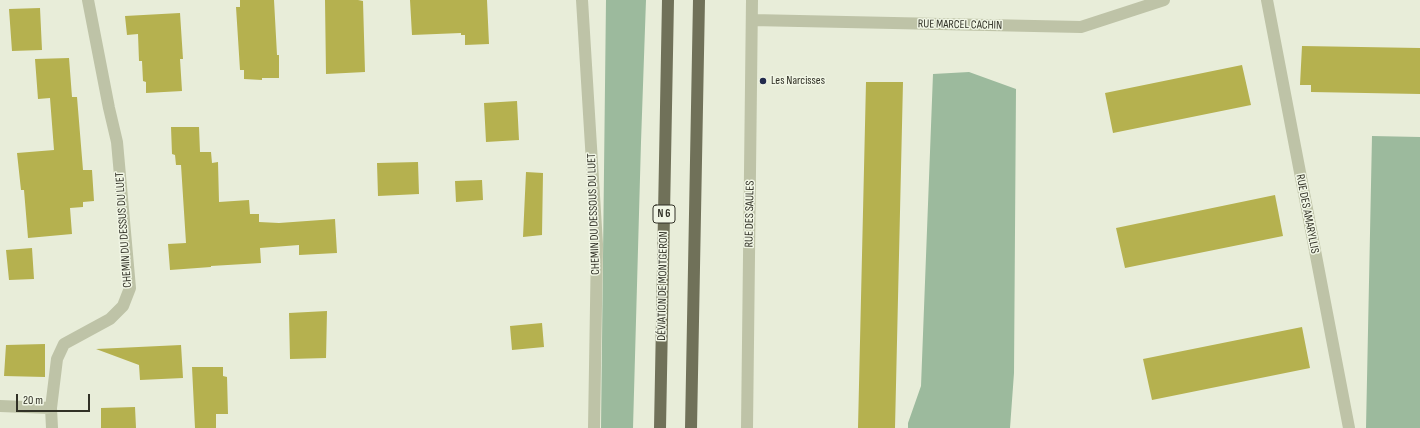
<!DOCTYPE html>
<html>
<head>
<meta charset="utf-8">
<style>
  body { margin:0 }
  #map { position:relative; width:1420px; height:428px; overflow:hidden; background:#e8edd9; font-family:"Sofia Sans Condensed",sans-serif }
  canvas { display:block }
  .scale { position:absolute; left:16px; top:394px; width:74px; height:18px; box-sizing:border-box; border:2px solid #313126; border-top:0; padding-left:5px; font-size:12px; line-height:14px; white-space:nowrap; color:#313126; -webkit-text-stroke:3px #f1f6e5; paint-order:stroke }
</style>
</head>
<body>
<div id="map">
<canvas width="1420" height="428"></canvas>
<div class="scale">20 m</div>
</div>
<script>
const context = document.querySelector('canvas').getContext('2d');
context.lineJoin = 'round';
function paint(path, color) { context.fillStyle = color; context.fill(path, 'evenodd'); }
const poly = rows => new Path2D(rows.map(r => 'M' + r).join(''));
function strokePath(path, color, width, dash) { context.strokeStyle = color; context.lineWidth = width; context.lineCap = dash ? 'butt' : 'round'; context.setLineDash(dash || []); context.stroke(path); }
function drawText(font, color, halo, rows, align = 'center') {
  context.font = font + ' "Sofia Sans Condensed",sans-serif'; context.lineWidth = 3; context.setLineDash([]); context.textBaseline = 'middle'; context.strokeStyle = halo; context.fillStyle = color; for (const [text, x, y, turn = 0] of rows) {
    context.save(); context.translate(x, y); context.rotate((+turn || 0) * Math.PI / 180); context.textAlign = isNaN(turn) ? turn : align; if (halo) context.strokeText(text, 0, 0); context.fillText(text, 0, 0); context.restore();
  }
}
const green = poly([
  [606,0,646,0,641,142,633,428,601,428],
  [969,72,1016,89,1014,373,1010,428,908,428,908,423,921,386,933,74],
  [1372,136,1420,137,1420,428,1366,428]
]);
const building = poly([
  [240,0,274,0,277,55,279,55,279,78,262,78,262,80,244,79,244,70,240,70,236,7,240,7],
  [325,0,358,0,363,1,365,72,326,74],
  [410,0,487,0,489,44,465,45,465,35,461,35,461,33,412,35],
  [40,8,42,50,12,51,9,9],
  [180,13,183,59,180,59,182,91,146,93,146,82,143,81,142,61,139,61,138,34,127,35,125,16],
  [1302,46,1420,48,1420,94,1311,92,1311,85,1300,85],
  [69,58,72,97,77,97,83,170,92,170,94,201,83,202,83,207,70,208,72,234,28,238,24,190,21,190,17,153,54,150,50,98,38,99,35,59],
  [1242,65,1251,105,1113,133,1105,93],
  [866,82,903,82,895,428,858,428],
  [517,101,519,140,486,142,484,103],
  [171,127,199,127,200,152,211,152,212,163,218,162,219,202,249,200,250,214,259,214,259,222,279,223,335,219,337,253,299,255,299,245,260,248,261,263,211,266,211,267,170,270,168,244,186,243,181,165,176,165,175,155,172,154],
  [418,162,419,194,378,196,377,163],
  [526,172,543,173,542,235,523,237],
  [482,180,483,200,456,202,455,181],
  [1275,195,1283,236,1125,268,1116,228],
  [32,248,34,279,9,280,6,250],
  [327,311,326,358,290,359,289,313],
  [542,323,544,347,512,350,510,326],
  [1302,327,1310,368,1152,400,1143,359],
  [45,344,45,377,4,376,6,345],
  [181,345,183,378,140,380,139,365,96,349],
  [192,367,223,367,223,376,227,377,228,414,216,414,216,428,195,428],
  [135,407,136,428,101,428,101,408]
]);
const minor = poly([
  [582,0,597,244,594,428],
  [1267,0,1349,428],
  [752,20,1081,27,1164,0],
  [0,406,51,408],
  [52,428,51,408,57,359,64,344,110,319,123,306,130,288,117,142,109,108,88,0],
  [747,428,752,0]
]);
const major = poly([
  [660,428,668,0],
  [691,428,699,0]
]);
const markers = [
  [763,81,4,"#222b4d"]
];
const shields = [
  [664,214,22]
];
const shieldNames = [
  ["N 6",664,214]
];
const streetNames = [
  ["RUE MARCEL CACHIN",960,25,1],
  ["CHEMIN DU DESSOUS DU LUET",594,214,-92],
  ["RUE DES SAULES",750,214,-89],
  ["RUE DES AMARYLLIS",1307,214,79],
  ["CHEMIN DU DESSUS DU LUET",124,230,-94],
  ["DÉVIATION DE MONTGERON",663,286,-89]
];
const poiNames = [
  ["Les Narcisses",771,81]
];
paint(green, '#9cba9d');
paint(building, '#b5b14f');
strokePath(minor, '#bec3a7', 12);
strokePath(major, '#707159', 12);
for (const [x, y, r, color] of markers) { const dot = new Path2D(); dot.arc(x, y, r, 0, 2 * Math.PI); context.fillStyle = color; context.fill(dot); strokePath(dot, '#f1f6e5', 1.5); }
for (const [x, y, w] of shields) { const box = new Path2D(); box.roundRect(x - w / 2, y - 9, w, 18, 3); context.fillStyle = '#f1f6e5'; context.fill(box); strokePath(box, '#313126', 1); }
drawText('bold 11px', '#313126', null, shieldNames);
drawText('12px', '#313126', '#f1f6e5', streetNames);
drawText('12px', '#313126', '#f1f6e5', poiNames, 'left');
</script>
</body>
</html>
